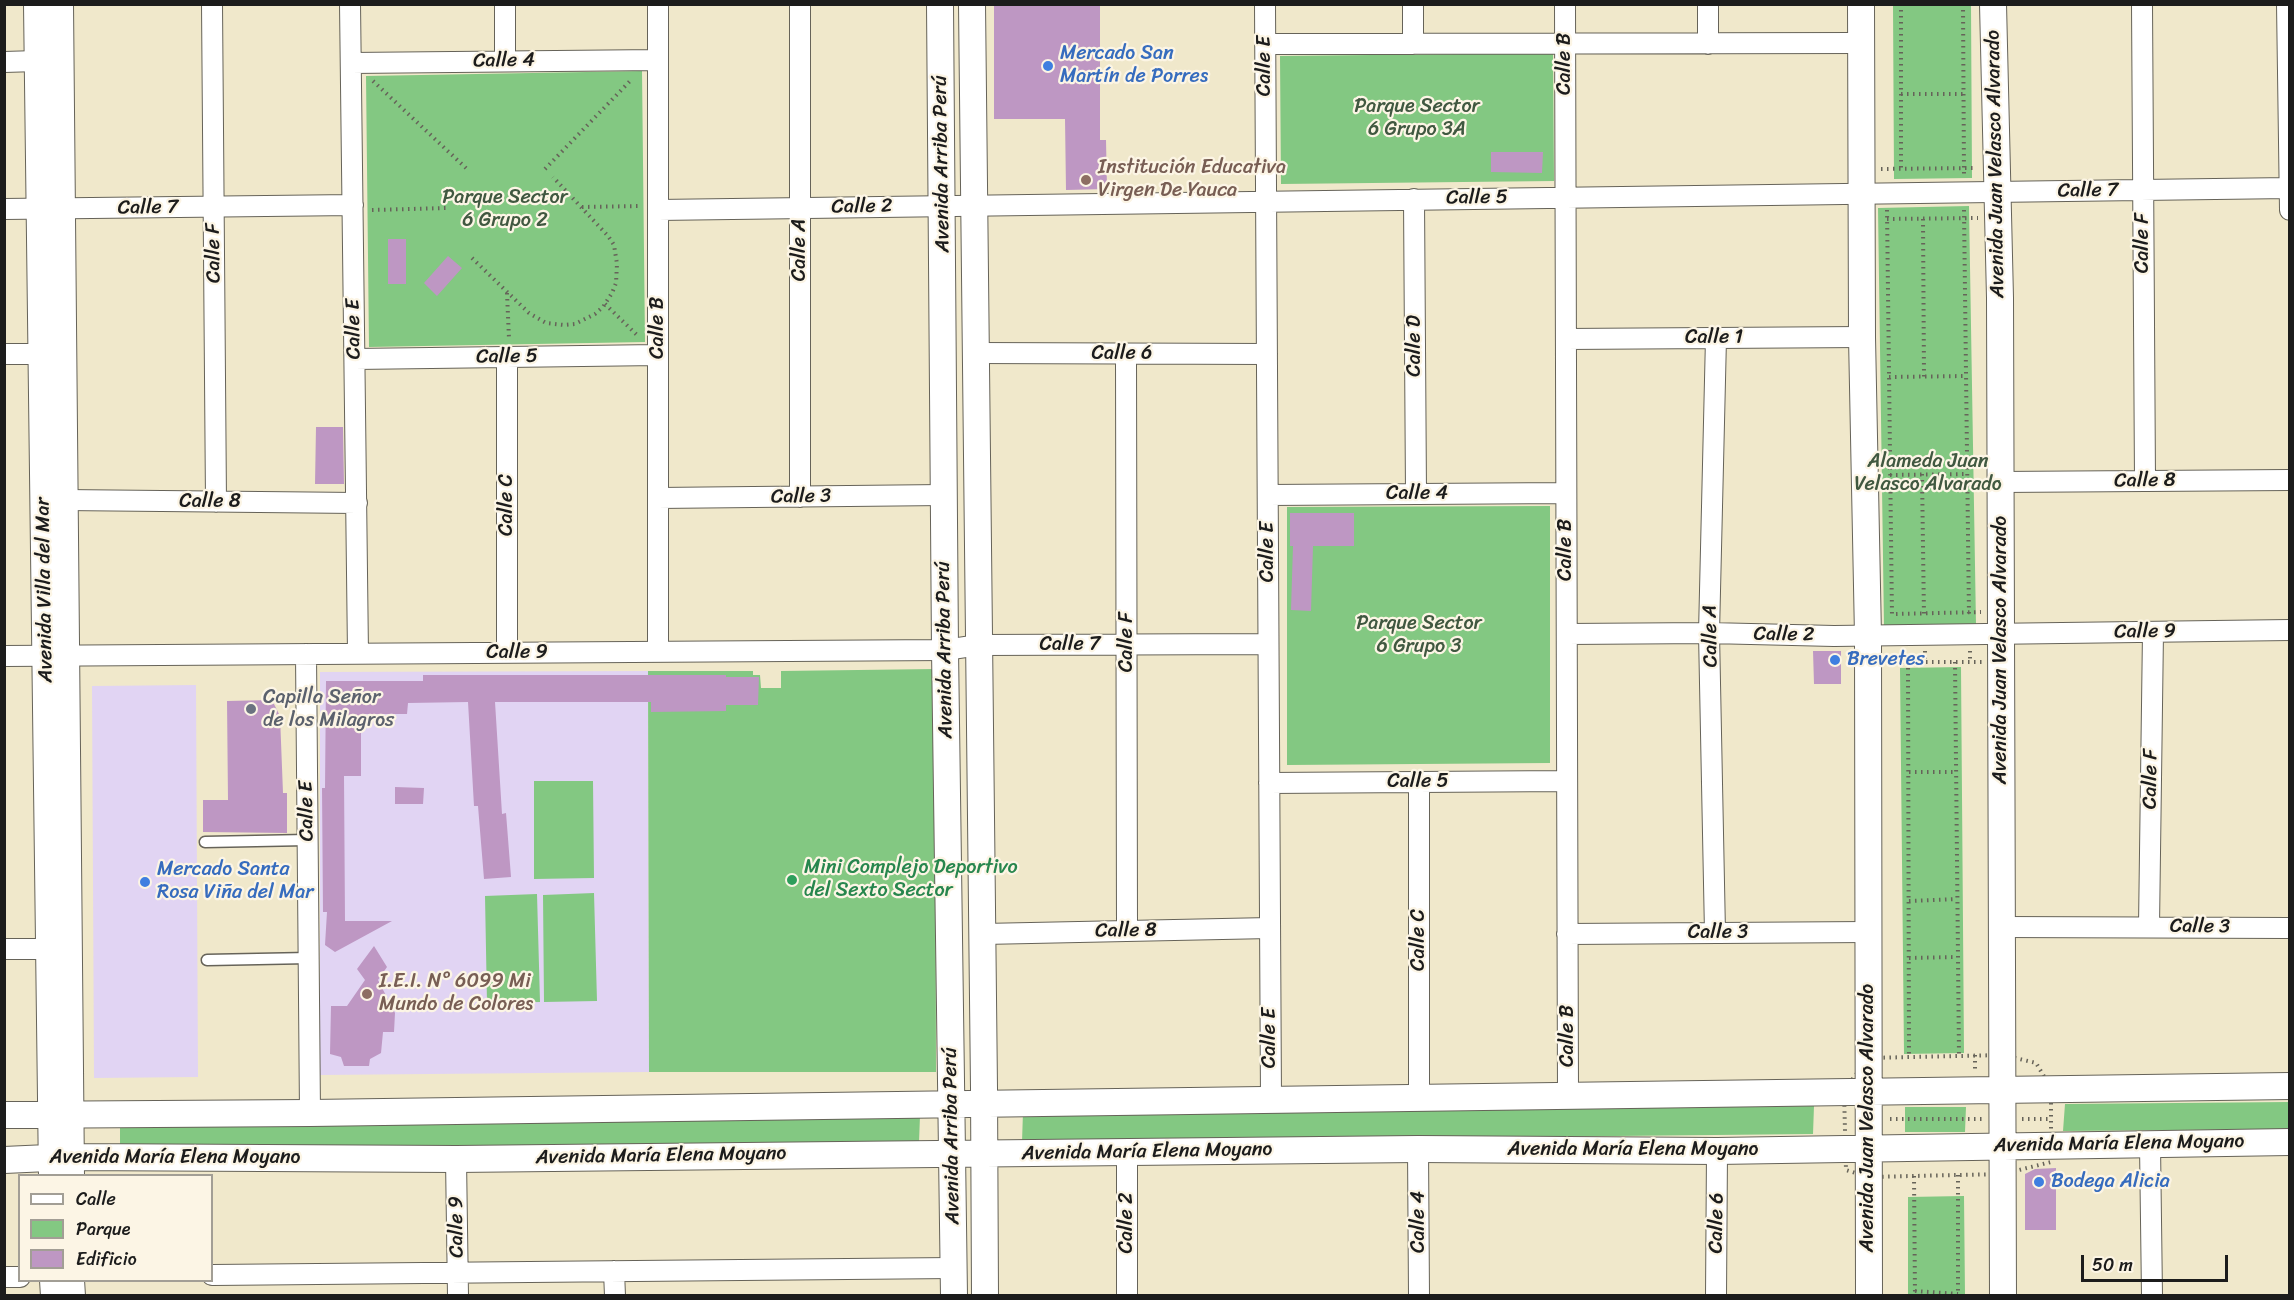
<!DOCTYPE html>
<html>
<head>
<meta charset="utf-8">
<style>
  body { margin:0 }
  #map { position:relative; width:2294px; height:1300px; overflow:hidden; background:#f0e8cb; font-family:Sriracha,sans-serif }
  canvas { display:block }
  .frame { position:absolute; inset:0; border:6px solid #1c1c1c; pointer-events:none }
  .legend { position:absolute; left:18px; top:1174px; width:195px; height:108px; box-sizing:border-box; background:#fcf5e5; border:2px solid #a29e95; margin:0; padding:8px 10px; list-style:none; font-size:18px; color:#1c1c1c }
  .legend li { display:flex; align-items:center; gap:12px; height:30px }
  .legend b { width:30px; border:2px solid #a29e95 }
  .scale { position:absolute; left:2081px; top:1255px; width:147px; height:27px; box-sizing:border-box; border:3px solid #1c1c1c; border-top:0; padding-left:8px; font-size:18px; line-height:21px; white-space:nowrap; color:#1c1c1c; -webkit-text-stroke:4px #fcf5e5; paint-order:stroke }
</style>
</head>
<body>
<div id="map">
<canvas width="2294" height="1300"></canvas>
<div class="frame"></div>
<ul class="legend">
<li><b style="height:8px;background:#fff"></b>Calle</li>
<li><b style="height:16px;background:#83c882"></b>Parque</li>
<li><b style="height:16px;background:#be97c3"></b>Edificio</li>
</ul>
<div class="scale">50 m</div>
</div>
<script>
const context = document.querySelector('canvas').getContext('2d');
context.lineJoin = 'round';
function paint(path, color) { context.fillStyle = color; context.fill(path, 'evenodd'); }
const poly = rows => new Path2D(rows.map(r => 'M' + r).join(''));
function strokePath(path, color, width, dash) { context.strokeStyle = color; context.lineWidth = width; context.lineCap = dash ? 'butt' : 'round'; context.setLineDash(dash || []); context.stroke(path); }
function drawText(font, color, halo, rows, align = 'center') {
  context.font = font + ' Sriracha,sans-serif'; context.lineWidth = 4.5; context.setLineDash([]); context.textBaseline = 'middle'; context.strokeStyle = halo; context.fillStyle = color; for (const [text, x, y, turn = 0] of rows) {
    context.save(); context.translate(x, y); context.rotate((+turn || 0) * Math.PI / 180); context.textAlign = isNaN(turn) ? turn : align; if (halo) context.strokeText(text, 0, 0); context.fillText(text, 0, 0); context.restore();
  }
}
const built = poly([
  [648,671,649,1072,320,1075,320,672],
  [196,685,198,1077,94,1078,92,686]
]);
const green = poly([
  [1893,5,1971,5,1972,178,1894,179],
  [1553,53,1554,181,1281,184,1280,56],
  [642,71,645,342,369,347,366,76],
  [1969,206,1976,625,1884,627,1878,208],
  [1550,506,1550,763,1287,765,1287,507],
  [1961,667,1964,1053,1904,1054,1900,668],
  [935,669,936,1072,649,1072,648,671,753,671,753,675,760,675,761,688,781,688,781,671],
  [534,781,593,781,594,878,534,879],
  [594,893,597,1001,544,1002,543,895],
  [537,894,540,1002,487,1003,485,896],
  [2289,1102,2289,1129,2063,1131,2065,1104],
  [1814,1106,1813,1134,1022,1142,1023,1112],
  [1905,1107,1966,1107,1965,1132,1905,1132],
  [920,1116,919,1142,120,1148,120,1125],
  [1964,1196,1965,1295,1908,1295,1908,1197]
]);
const building = poly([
  [994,4,1100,4,1100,140,1106,140,1107,189,1066,190,1065,119,994,119],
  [1491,152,1543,152,1542,173,1491,172],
  [388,239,406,239,406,284,388,284],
  [448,256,462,268,437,296,424,283],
  [316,427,343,427,344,484,315,484],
  [1290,513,1354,513,1354,546,1313,546,1311,611,1291,610,1293,546,1290,546],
  [1813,651,1841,651,1841,684,1814,684],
  [423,675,726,675,726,677,759,677,758,705,726,705,726,711,651,712,651,702,495,702,502,814,506,813,511,877,484,879,478,806,474,806,468,702,408,703,407,714,361,714,361,776,344,776,345,921,392,921,335,952,325,945,327,912,323,912,322,788,325,788,326,681,423,681],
  [272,700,280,716,283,793,287,793,287,833,203,832,203,800,228,800,227,701],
  [395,787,424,788,423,804,395,804],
  [374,946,387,967,378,980,395,1013,394,1032,383,1032,381,1053,370,1059,369,1066,344,1066,341,1057,330,1054,331,1006,347,1006,365,980,357,969],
  [2056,1168,2056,1230,2025,1230,2025,1174,2035,1169]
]);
const path = poly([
  [1901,4,1901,169],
  [1963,4,1964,176],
  [373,81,467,169],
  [1901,94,1964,94],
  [545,169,632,79],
  [1881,169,1975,168],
  [582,207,641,206],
  [372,210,447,208],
  [1887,210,1892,617],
  [1964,210,1969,616],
  [1887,219,1978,218],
  [1923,219,1924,377],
  [472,258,529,313,546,323,564,325,575,324,595,314,603,307,612,293,616,283,617,264,614,245,608,236,553,177],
  [507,293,509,339],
  [605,304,639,337],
  [1889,377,1966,376],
  [1922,474,1924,617],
  [1890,475,1968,474],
  [1896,614,1981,612],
  [1925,651,1925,663],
  [1970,651,1970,662],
  [1890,662,1982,662],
  [1908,662,1909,1057],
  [1955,662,1959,1056],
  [1909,772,1956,772],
  [1909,901,1957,899],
  [1909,958,1957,957],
  [1975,1055,1975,1070],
  [2003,1055,2036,1063,2051,1088,2051,1162,2003,1174,1868,1177,1846,1170,1844,1091,1868,1058,2003,1055],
  [1890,1119,1982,1119],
  [2022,1119,2051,1119],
  [1958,1175,1958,1296],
  [1914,1176,1915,1296],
  [1915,1291,1958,1294]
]);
const service = poly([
  [205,842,307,840],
  [207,960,309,958]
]);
const minor = poly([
  [212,4,216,502],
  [350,4,358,653],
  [505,4,505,61],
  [658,4,658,652],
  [800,4,800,497],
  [1265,4,1271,1099],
  [1413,4,1413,44],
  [1565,4,1568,1095],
  [2142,4,2145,481],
  [2287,4,2290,210],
  [1265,44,1861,43],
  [1708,44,1708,4],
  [4,62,37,61],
  [351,63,658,60],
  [1414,199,1416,494],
  [4,209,353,205],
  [658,210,2289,188],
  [1566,339,1862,337],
  [976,353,1267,354],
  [4,354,43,354],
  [1126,354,1127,931],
  [507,357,507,653],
  [355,359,658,355],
  [2000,482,2290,480],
  [1268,495,1566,493],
  [658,498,944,495],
  [64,500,357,503],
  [1567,634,1709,633,1834,636,2290,630],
  [306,654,310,1113],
  [4,656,945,650,979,645,1268,644],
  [1269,783,1567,781],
  [2149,926,2153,632],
  [2002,927,2290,928],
  [1715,933,1709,633,1716,338],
  [983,934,1270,928],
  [1567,934,1868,932],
  [4,949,48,949],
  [1419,1097,1419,782],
  [2150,1145,2152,1296],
  [1418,1149,1419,1296],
  [1127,1151,1127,1296],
  [456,1159,458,1296],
  [614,1271,615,1296],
  [212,1275,953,1268],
  [4,1277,20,1277],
  [1716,1296,1717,1151]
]);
const tertiary = poly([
  [37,4,52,1176],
  [60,4,71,1176],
  [940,4,945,650,954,1296],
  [972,4,984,1088,985,1296],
  [1861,4,1862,337,1868,636,1869,1296],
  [1993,4,2000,298,2003,1296],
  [4,1115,310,1113,2290,1086],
  [4,1160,70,1157,456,1159,1418,1149,1717,1151,2290,1142],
  [53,1280,54,1296],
  [71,1280,72,1296]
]);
const markers = [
  [1048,66,6,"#3f7fe0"],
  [1086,180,6,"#8d6e63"],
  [1835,660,6,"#3f7fe0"],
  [251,709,6,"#6b7280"],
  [792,880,6,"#2e9e5b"],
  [145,882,6,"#3f7fe0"],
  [367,994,6,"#8d6e63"],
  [2039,1182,6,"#3f7fe0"]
];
const shopNames = [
  ["Mercado San",1060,54],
  ["Martín de Porres",1060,77],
  ["Brevetes",1847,660],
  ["Mercado Santa",157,870],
  ["Rosa Viña del Mar",157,893],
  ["Bodega Alicia",2051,1182]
];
const streetNames = [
  ["Calle 4",504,61,-1],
  ["Calle B",1565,64,-90],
  ["Calle E",1265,66,-90],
  ["Avenida Arriba Perú",942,164,-91],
  ["Avenida Juan Velasco Alvarado",1996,164,-91],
  ["Calle 7",2088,191,-1],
  ["Calle 5",1477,198,-1],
  ["Calle 2",862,207,-1],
  ["Calle 7",148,208,-1],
  ["Calle F",2143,243,-90],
  ["Calle A",800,250,-90],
  ["Calle F",214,253,-91],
  ["Calle B",658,328,-90],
  ["Calle E",354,329,-91],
  ["Calle 1",1714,338],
  ["Calle D",1415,346,-90],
  ["Calle 6",1122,354],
  ["Calle 5",507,357,-1],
  ["Calle 8",2145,481,-1],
  ["Calle 4",1417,494],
  ["Calle 3",801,497,-1],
  ["Calle 8",210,502],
  ["Calle C",507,505,-90],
  ["Calle B",1566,550,-90],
  ["Calle E",1268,552,-90],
  ["Avenida Villa del Mar",45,590,-91],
  ["Calle 9",2145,632,-1],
  ["Calle 2",1784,635,1],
  ["Calle A",1711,636,-91],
  ["Calle F",1127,642,-90],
  ["Calle 7",1070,645],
  ["Avenida Arriba Perú",945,650,-91],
  ["Avenida Juan Velasco Alvarado",2001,650,-90],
  ["Calle 9",517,653],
  ["Calle F",2151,779,-89],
  ["Calle 5",1418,782],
  ["Calle E",307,811,-91],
  ["Calle 3",2200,927,1],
  ["Calle 8",1126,931,-1],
  ["Calle 3",1718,933],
  ["Calle C",1419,940,-90],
  ["Calle B",1568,1036,-90],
  ["Calle E",1270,1038,-90],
  ["Avenida Juan Velasco Alvarado",1868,1118,-90],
  ["Avenida Arriba Perú",952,1136,-91],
  ["Avenida María Elena Moyano",2119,1144,-1],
  ["Avenida María Elena Moyano",1633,1150],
  ["Avenida María Elena Moyano",1147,1152,-1],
  ["Avenida María Elena Moyano",661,1156,-1],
  ["Avenida María Elena Moyano",175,1158],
  ["Calle 4",1419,1222,-90],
  ["Calle 2",1127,1223,-90],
  ["Calle 6",1717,1223,-89],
  ["Calle 9",457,1227,-91]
];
const parkNames = [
  ["Parque Sector",1417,107],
  ["6 Grupo 3A",1417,130],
  ["Parque Sector",505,198],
  ["6 Grupo 2",505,221],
  ["Alameda Juan",1928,462],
  ["Velasco Alvarado",1928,485],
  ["Parque Sector",1419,624],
  ["6 Grupo 3",1419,647]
];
const educationNames = [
  ["Institución Educativa",1098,168],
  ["Virgen De Yauca",1098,191],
  ["I.E.I. N° 6099 Mi",379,982],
  ["Mundo de Colores",379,1005]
];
const worshipNames = [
  ["Capilla Señor",263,698],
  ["de los Milagros",263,721]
];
const leisureNames = [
  ["Mini Complejo Deportivo",804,868],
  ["del Sexto Sector",804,891]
];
paint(built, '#e1d4f3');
paint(green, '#83c882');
paint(building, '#be97c3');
strokePath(service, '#666359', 13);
strokePath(minor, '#666359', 22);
strokePath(tertiary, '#666359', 28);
strokePath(path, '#666359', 4, [1.5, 4.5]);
strokePath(service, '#fff', 10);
strokePath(minor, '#fff', 20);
strokePath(tertiary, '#fff', 26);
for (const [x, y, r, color] of markers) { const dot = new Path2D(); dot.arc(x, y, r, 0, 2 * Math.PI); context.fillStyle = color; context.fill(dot); strokePath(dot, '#fcf5e5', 2); }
drawText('20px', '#366cbe', '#fcf5e5', shopNames, 'left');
drawText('20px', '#1c1c1c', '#fcf5e5', streetNames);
drawText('20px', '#405840', '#fcf5e5', parkNames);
drawText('20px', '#785e54', '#fcf5e5', educationNames, 'left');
drawText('20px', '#5b616d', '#fcf5e5', worshipNames, 'left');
drawText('20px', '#27864d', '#fcf5e5', leisureNames, 'left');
</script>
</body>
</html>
